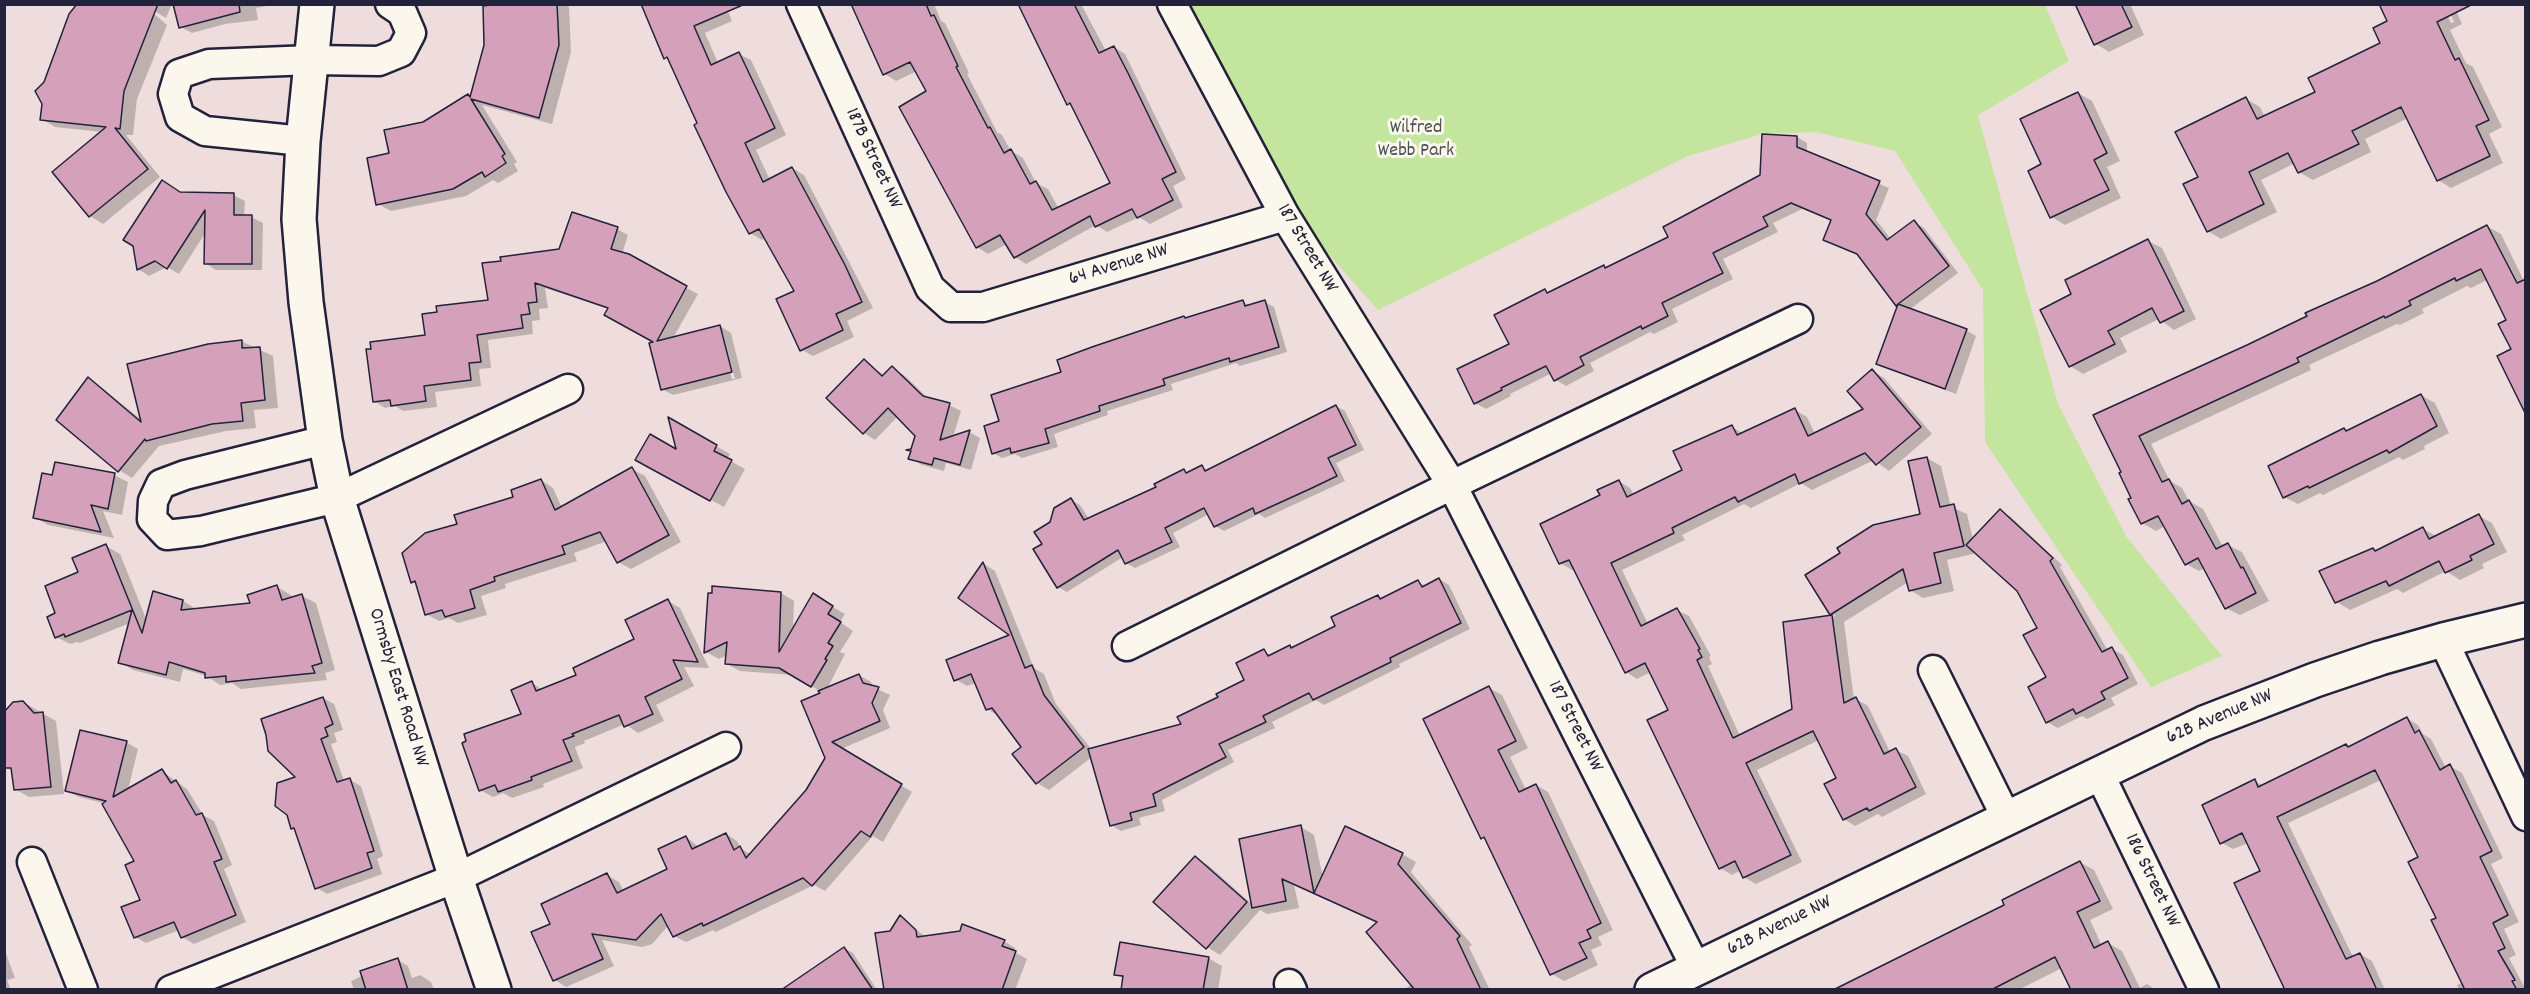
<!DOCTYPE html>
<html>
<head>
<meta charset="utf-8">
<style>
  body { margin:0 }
  #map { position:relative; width:2530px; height:994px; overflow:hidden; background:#efdddd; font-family:Dekko,sans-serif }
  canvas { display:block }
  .frame { position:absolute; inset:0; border:6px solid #22223b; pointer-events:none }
</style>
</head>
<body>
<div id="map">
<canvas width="2530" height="994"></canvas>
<div class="frame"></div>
</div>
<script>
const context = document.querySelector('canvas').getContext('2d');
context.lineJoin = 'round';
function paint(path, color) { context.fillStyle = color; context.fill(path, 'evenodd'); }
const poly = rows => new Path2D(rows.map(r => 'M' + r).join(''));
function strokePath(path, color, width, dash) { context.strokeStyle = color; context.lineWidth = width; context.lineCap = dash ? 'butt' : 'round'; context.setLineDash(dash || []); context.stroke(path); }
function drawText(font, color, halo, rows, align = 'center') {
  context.font = font + ' Dekko,sans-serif'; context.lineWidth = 6; context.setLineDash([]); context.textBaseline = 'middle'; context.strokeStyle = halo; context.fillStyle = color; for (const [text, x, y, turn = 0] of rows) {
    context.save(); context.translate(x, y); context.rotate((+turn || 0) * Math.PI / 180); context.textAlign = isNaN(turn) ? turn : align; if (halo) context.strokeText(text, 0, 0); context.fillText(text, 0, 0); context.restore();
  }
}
const green = poly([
  [1184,5,2045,5,2069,61,1978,115,2013,243,2058,404,2126,536,2222,656,2151,687,1985,442,1983,290,1895,151,1816,132,1762,134,1688,156,1378,310,1324,249,1259,145]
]);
const shadow = poly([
  [143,4,167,25,137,99,133,135,126,135,160,177,103,224,90,216,102,132,55,127,42,119],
  [154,4,172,4,166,18,156,12],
  [175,4,278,4,256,8,258,20,225,24,192,33,181,27],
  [484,4,566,4,569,7,571,52,552,124,482,105,517,162,514,164,518,171,498,183,493,180,466,196,391,211,378,204,390,154,424,124,471,98,486,45],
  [643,4,725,4,732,21,705,33,718,63,739,54,751,60,786,135,756,150,770,180,792,168,804,175,873,308,847,321,854,337,813,356,802,350,796,291,766,238,762,240,750,233,670,60,665,57],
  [853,4,934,4,941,21,945,23,969,73,967,74,997,132,1002,135,1011,151,1023,158,1036,183,1048,189,1059,209,1112,184,1074,107,1068,104,1019,4,1081,4,1106,51,1114,47,1125,54,1186,179,1173,186,1183,207,1150,224,1139,217,1107,232,1096,225,1026,264,1015,257,1007,244,988,254,977,247,928,92,917,71,896,81,885,74],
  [2077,4,2130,4,2144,35,2109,52,2096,44],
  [2442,4,2451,23,2454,22,2446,4,2453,4,2462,24,2450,30,2466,63,2473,67,2502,127,2489,134,2503,163,2451,188,2438,180,2408,118,2365,139,2371,152,2313,180,2299,172,2295,163,2261,180,2277,212,2221,239,2208,231,2200,177,2246,99,2260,107,2265,117,2317,92,2382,44],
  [2078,93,2092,101,2120,161,2107,167,2121,198,2065,225,2052,217,2043,165],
  [1797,137,1807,143,1807,152,1889,188,1876,220,1891,239,1914,222,1924,228,1958,273,1909,310,1966,330,1976,336,1956,394,1888,369,1878,363,1899,306,1860,256,1825,240,1833,221,1802,209,1773,223,1778,232,1723,259,1733,279,1672,309,1678,322,1654,334,1650,332,1590,363,1594,371,1566,386,1556,380,1552,373,1510,394,1511,396,1486,409,1475,403,1545,291,1550,293,1670,238,1762,176],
  [181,193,233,195,245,201,244,216,251,217,263,223,262,270,216,270,205,263,206,232,179,274,167,267,149,276,138,269],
  [2487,226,2501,234,2524,281,2513,350,2508,321,2487,280,2471,288,2467,286,2422,309,2424,313,2400,325,2397,324,2309,365,2311,370,2151,444,2170,481,2182,488,2189,501,2203,509,2223,547,2228,545,2242,552,2269,601,2240,615,2226,608,2205,568,2199,571,2186,564,2165,526,2156,531,2142,523,2123,473,2095,416,2247,346],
  [617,229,628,235,622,254,698,294,673,338,720,326,731,333,742,378,673,395,662,389,656,342,609,309,545,288,548,308,539,309,540,320,532,321,533,334,488,340,491,368,479,369,481,386,435,392,437,407,403,411,395,406,385,408,374,401,426,336,489,301,560,251],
  [720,333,723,333,735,379,732,379],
  [2148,241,2162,248,2196,319,2174,330,2159,319,2120,338,2127,352,2083,374,2070,366,2073,294],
  [1243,302,1251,306,1265,302,1274,307,1287,352,1240,366,1236,363,1171,384,1173,390,1107,411,1108,415,1054,434,1058,447,1022,458,1015,454,1002,458,993,453,1000,422,1063,373,1187,319],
  [241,341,273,356,278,408,254,410,256,428,226,431,159,446,132,478,119,470,88,379,101,387,143,421],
  [865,361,885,376,892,368,904,375,929,399,949,405,961,411,953,437,969,432,980,438,971,470,946,463,944,471,922,465,910,458,912,452,910,451,913,450,917,435,898,416,875,440,864,433,828,398],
  [1873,371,1884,378,1932,434,1889,471,1874,460,1812,490,1801,483,1751,508,1744,504,1682,535,1685,540,1622,570,1648,624,1677,610,1689,616,1711,656,1709,657,1712,664,1708,666,1740,736,1794,710,1785,623,1836,616,1831,614,1922,515,1927,458,1941,466,1951,507,1967,514,1973,540,2000,511,2011,517,2062,565,2060,567,2108,651,2112,649,2123,655,2138,684,2111,698,2115,705,2087,719,2082,716,2058,728,2047,722,2048,678,2039,628,2018,590,1977,553,1947,560,1954,591,1923,598,1910,590,1908,582,1844,622,1854,700,1856,699,1868,706,1890,752,1896,750,1908,756,1926,794,1882,817,1878,814,1855,826,1844,819,1838,779,1819,740,1757,770,1802,862,1756,884,1744,877,1741,870,1732,875,1720,868,1670,711,1651,672,1637,679,1626,672,1575,569,1572,570,1560,563,1602,496,1619,481,1630,488,1634,495,1684,471,1732,427,1744,434,1795,410,1807,417,1815,434,1865,410],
  [2421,395,2435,403,2449,433,2424,446,2425,449,2403,460,2399,457,2323,495,2320,493,2298,504,2284,497,2344,430,2348,432],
  [1336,406,1345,411,1364,450,1336,463,1345,481,1265,518,1259,514,1224,531,1215,526,1209,514,1173,533,1180,547,1135,568,1126,563,1123,557,1067,592,1058,587,1035,549,1044,544,1051,523,1071,500,1080,505,1089,519,1158,488,1184,471,1188,474,1202,467,1209,471],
  [670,420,730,454,727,459,745,469,724,507,637,460,678,452],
  [632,469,645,476,681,542,631,569,618,562,607,541,574,553,577,561,505,584,506,588,481,596,487,615,458,623,449,618,439,621,426,614,418,585,412,582,458,525,515,498,541,480,553,488,562,508],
  [114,475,128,482,122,515,103,511,114,538,48,525,34,517,53,477],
  [2479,516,2492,523,2507,552,2482,564,2484,568,2460,580,2446,571,2403,593,2397,589,2350,610,2337,602,2373,550,2377,552,2423,529,2436,536],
  [106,546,120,554,147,621,183,601,196,609,252,605,277,587,291,595,292,599,302,596,316,603,335,670,325,673,327,680,241,689,232,683,220,685,207,676,183,669,180,682,133,670,120,662,130,623,80,643,77,642,70,644,56,637,57,614,80,573],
  [984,564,995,571,1034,668,1044,674,1056,704,1092,750,1183,725,1246,681,1264,651,1272,656,1290,647,1292,649,1337,627,1378,596,1383,599,1418,582,1426,586,1439,579,1449,585,1470,629,1399,664,1400,667,1324,705,1316,700,1272,722,1275,728,1228,750,1234,762,1162,800,1165,811,1139,818,1141,825,1121,831,1111,825,1092,757,1049,790,1037,783,1014,754,1023,747,999,716,987,709,976,683,967,686,955,679,948,661,1012,635,960,598],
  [714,588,781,593,794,601,793,631,814,596,845,614,840,622,853,631,840,652,845,654,827,689,859,675,871,682,873,687,890,695,883,710,890,728,841,749,912,792,883,842,873,836,825,891,814,885,716,932,713,930,686,942,674,936,669,925,652,944,642,947,602,940,614,966,566,987,555,980,552,925,607,875,619,882,624,892,669,870,686,837,699,847,726,834,737,841,741,849,751,854,808,790,827,758,823,693,793,675,740,671,727,664,728,655,719,659,706,652],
  [668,601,680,608,709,668,684,667,694,686,656,705,664,721,638,733,625,724,584,741,585,743,575,747,583,768,543,784,544,787,512,798,503,793,493,797,480,790,523,715,532,683,543,690,578,675,636,639],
  [1489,688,1502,695,1528,748,1510,757,1526,790,1536,785,1548,792,1613,930,1598,937,1602,945,1591,950,1598,965,1564,981,1552,974,1488,841,1482,838],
  [323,698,334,704,343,730,334,733,337,742,331,744,344,781,350,780,361,786,383,856,377,859,382,874,327,894,317,888,296,830,293,828,297,778],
  [23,702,56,721,64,794,29,797,15,789],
  [2406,718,2418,725,2423,734,2431,739,2446,768,2450,766,2462,773,2503,858,2491,864,2519,922,2504,929,2516,955,2509,958,2526,990,2459,990,2457,985,2463,982,2438,919,2420,858,2381,780,2288,823,2353,957,2360,954,2372,961,2385,990,2286,990,2262,872,2248,843,2233,849,2222,843,2255,781,2263,786,2346,745,2350,748],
  [126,742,138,749,128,790,162,771,187,789,203,815,214,821,232,865,224,869,246,922,194,944,182,937,179,930,146,943,135,937,142,901,136,862,103,803,79,797,67,791],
  [1301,827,1314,835,1323,878,1402,854,1416,862,1411,872,1472,945,1469,947,1490,990,1402,990,1413,984,1378,923,1294,885,1299,908,1267,914,1260,910,1220,955,1207,947,1195,858,1208,865,1254,906],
  [2080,862,2094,870,2113,909,2090,920,2102,946,2108,943,2122,951,2140,988,2147,984,2156,990,2073,990,2062,968,2018,990,1835,990,2006,906],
  [900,917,926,937,1004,941,1015,948,1014,952,1027,959,1015,990,885,990,891,933],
  [4,948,15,978,7,980,11,990,4,990],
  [844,948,853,953,877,990,806,990],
  [1208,958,1222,966,1218,990,1122,990,1124,979,1116,974],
  [398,960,408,966,412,978,420,975,431,982,434,990,354,990,351,981]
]);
const building = poly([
  [77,4,158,4,124,91,120,129,115,128,148,169,89,217,52,172,106,127,40,120,42,104,35,91,44,82,69,14,77,4],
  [173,4,239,4,240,12,179,28,173,4],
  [497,4,557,4,559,45,539,118,471,99,505,154,502,156,506,163,485,177,482,172,453,189,376,205,367,158,389,153,384,130,423,122,468,94,470,97,484,45,483,6,497,4],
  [641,4,745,4,694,26,711,65,739,52,775,128,745,143,763,182,792,167,845,265,862,302,836,314,843,330,800,351,776,299,794,291,759,229,749,234,726,192,694,125,697,123,667,57,664,59,641,4],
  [851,4,926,4,931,16,934,15,958,66,956,67,988,128,990,127,1004,153,1011,149,1030,184,1036,181,1052,210,1110,183,1070,103,1067,105,1018,4,1074,4,1099,53,1114,46,1128,73,1176,172,1162,179,1173,200,1137,218,1132,209,1095,227,1090,216,1014,258,1000,235,976,248,899,107,926,91,910,62,883,75,851,4],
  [2075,4,2121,4,2132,27,2094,45,2075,4],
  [2379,4,2473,4,2437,22,2455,60,2459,58,2489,120,2476,126,2490,156,2437,181,2401,107,2352,131,2359,144,2298,173,2288,153,2249,172,2264,204,2207,232,2183,184,2198,177,2175,132,2246,97,2257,119,2315,92,2308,78,2380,43,2373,28,2387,21,2379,4],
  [2078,92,2107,153,2094,160,2109,190,2050,218,2028,171,2041,164,2020,119,2078,92],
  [1762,134,1797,136,1797,147,1880,181,1866,214,1887,240,1914,220,1949,266,1898,304,1967,329,1945,389,1876,364,1898,304,1896,306,1857,254,1823,240,1831,220,1791,203,1763,217,1768,226,1713,253,1723,273,1662,303,1668,316,1642,329,1641,326,1580,357,1584,365,1554,381,1546,366,1501,388,1502,390,1474,404,1457,369,1509,344,1494,315,1545,289,1547,293,1604,265,1605,268,1668,237,1663,227,1760,175,1762,134],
  [162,180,180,192,234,193,234,215,252,215,252,264,204,264,205,210,167,269,155,261,137,270,133,246,123,240,162,180],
  [572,212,618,227,611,249,629,254,687,286,657,341,720,325,732,372,661,390,649,343,653,342,604,315,608,308,535,283,537,302,528,303,530,314,521,315,523,328,477,335,481,362,469,363,471,380,424,386,426,401,391,406,390,400,373,402,366,349,371,349,370,342,425,335,422,314,437,312,436,306,488,300,482,263,501,261,500,257,559,249,572,212],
  [2487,225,2517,283,2526,279,2526,415,2497,356,2511,349,2498,324,2506,320,2481,269,2456,281,2455,278,2409,301,2411,305,2385,318,2384,316,2297,358,2299,362,2139,436,2162,482,2169,479,2182,504,2189,500,2216,549,2228,543,2241,568,2243,567,2256,593,2225,609,2198,558,2185,565,2158,516,2141,524,2128,499,2131,498,2119,473,2121,472,2093,415,2247,345,2307,316,2305,313,2377,281,2487,225],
  [2148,239,2184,311,2160,323,2152,308,2108,331,2115,344,2069,367,2040,310,2071,294,2065,280,2148,239],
  [1243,300,1245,306,1265,300,1279,347,1230,362,1229,358,1163,379,1165,385,1099,406,1100,411,1045,429,1049,443,1011,453,1010,448,992,454,984,426,999,421,991,395,1061,372,1057,360,1092,347,1184,316,1185,318,1243,300],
  [242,340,242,348,260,347,265,400,241,403,243,421,212,424,146,441,145,439,118,472,56,420,88,377,141,422,127,364,208,344,242,340],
  [864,359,882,376,892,366,923,396,950,403,940,440,970,430,960,465,934,458,932,465,908,459,911,451,906,450,911,449,915,436,888,408,863,434,826,398,864,359],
  [1872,369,1921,427,1876,465,1865,453,1799,484,1795,474,1738,502,1735,497,1672,528,1674,533,1611,563,1641,626,1677,608,1700,649,1698,650,1702,657,1697,660,1733,738,1792,709,1783,622,1832,615,1844,703,1856,697,1884,754,1896,748,1916,787,1869,811,1867,808,1843,820,1824,784,1836,778,1813,731,1746,763,1791,855,1743,878,1735,861,1719,869,1647,720,1668,710,1645,663,1625,673,1569,560,1559,564,1540,524,1600,495,1597,490,1619,480,1627,497,1682,470,1673,451,1732,425,1737,435,1795,408,1808,436,1863,409,1847,391,1872,369],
  [2421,394,2437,426,2389,453,2387,450,2309,488,2308,486,2283,498,2268,466,2344,428,2346,431,2421,394],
  [1336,405,1356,445,1328,458,1337,476,1312,488,1255,514,1253,508,1214,527,1204,508,1165,528,1172,542,1125,564,1118,550,1057,588,1033,549,1042,544,1034,532,1050,522,1054,508,1071,498,1084,520,1156,487,1154,484,1184,469,1186,473,1202,465,1205,471,1336,405],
  [668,417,717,445,714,451,732,460,710,501,635,460,650,434,676,449,668,417],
  [1927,457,1940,507,1954,504,1964,546,1934,553,1941,583,1909,591,1903,569,1830,615,1805,575,1840,553,1837,548,1873,525,1920,514,1908,461,1927,457],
  [55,462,115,473,108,509,91,505,101,532,33,518,42,473,52,475,55,462],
  [632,467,669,535,617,563,600,532,562,546,565,554,494,577,495,581,470,590,475,608,445,617,442,610,425,615,415,581,411,583,402,553,425,533,457,524,454,515,513,497,511,490,541,479,555,510,632,467],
  [2000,509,2053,558,2050,561,2102,652,2112,647,2128,678,2101,692,2105,699,2076,714,2073,709,2046,723,2028,687,2046,677,2023,635,2037,628,2017,591,1966,545,2000,509],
  [2479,514,2494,544,2470,556,2472,560,2445,573,2439,561,2389,586,2386,581,2335,603,2319,571,2373,548,2375,551,2423,527,2429,539,2479,514],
  [106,544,142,633,153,591,183,600,181,610,250,603,247,595,277,585,282,600,302,594,322,663,312,666,315,673,226,682,226,676,205,678,205,673,169,662,166,675,118,663,132,610,65,637,64,634,55,638,47,617,55,613,45,586,78,572,72,558,106,544],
  [983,562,1025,668,1032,665,1044,695,1084,747,1036,784,1012,754,1021,747,992,708,986,710,971,674,954,681,946,660,1009,635,958,598,983,562],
  [1439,578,1461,623,1390,658,1391,662,1313,700,1309,693,1263,716,1266,722,1219,744,1226,757,1153,794,1156,806,1130,813,1132,820,1110,826,1088,749,1181,724,1177,717,1218,697,1216,694,1244,680,1236,663,1264,649,1268,656,1290,645,1291,648,1335,626,1331,617,1378,595,1380,599,1418,580,1422,587,1439,578],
  [712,586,781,592,779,652,813,593,833,606,828,614,841,622,828,643,833,646,825,659,827,660,811,687,779,668,725,664,727,642,704,653,708,593,712,593,712,586],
  [668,599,698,662,673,660,682,679,645,697,653,714,624,727,619,715,572,734,574,736,563,740,572,761,531,777,532,780,498,792,495,785,479,791,462,743,466,741,464,734,521,714,511,690,532,681,536,691,576,675,573,668,634,639,625,620,668,599],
  [859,674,863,683,879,687,872,703,880,721,832,742,902,784,870,837,861,831,812,886,803,878,703,926,702,923,673,937,661,914,636,940,592,934,603,959,553,981,531,932,550,924,541,904,607,873,617,893,667,869,658,849,686,836,692,849,726,833,734,850,740,846,746,858,806,790,825,758,801,701,820,693,818,691,859,674],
  [1489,686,1516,741,1498,750,1519,792,1536,784,1601,923,1587,930,1591,938,1579,943,1587,958,1550,975,1484,837,1481,839,1423,719,1489,686],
  [323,697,333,724,325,728,328,736,321,739,337,782,350,778,374,851,367,853,372,868,315,889,294,828,291,829,287,815,275,806,277,783,295,777,268,751,266,735,261,719,323,697],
  [23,701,34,713,43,712,51,787,14,790,11,768,4,768,4,712,13,702,23,701],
  [2407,717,2415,733,2419,730,2440,770,2450,764,2492,851,2480,857,2508,915,2493,923,2505,948,2498,951,2515,980,2512,981,2517,990,2465,990,2431,920,2436,918,2408,862,2418,857,2375,770,2277,817,2346,959,2360,953,2377,990,2285,990,2234,883,2260,871,2242,833,2220,844,2202,805,2255,779,2258,787,2346,744,2348,747,2407,717],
  [80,730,127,741,113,797,162,769,171,783,176,780,196,815,202,813,222,859,214,862,236,915,181,938,174,922,134,938,121,907,140,900,125,865,134,861,102,804,106,801,65,791,80,730],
  [1301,825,1314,893,1345,826,1403,853,1398,864,1460,936,1457,939,1481,990,1415,990,1366,932,1377,922,1282,879,1286,901,1252,908,1239,839,1301,825],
  [1195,856,1247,902,1206,949,1153,902,1195,856],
  [2080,861,2100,901,2077,912,2094,948,2108,941,2132,990,2071,990,2055,957,1991,990,1833,990,2004,905,2002,900,2080,861],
  [900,915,916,930,917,937,960,931,962,924,1005,940,1002,946,1016,951,1002,990,884,990,875,933,890,931,900,915],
  [1120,942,1209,957,1203,990,1121,990,1123,976,1114,975,1120,942],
  [844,947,873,990,781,990,844,947],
  [398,958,408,990,366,990,360,971,398,958]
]);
const minor = poly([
  [801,4,930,288,951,307,983,307,1285,216],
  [1172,4,1285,216,1452,485,1696,968],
  [303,141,205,131,180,117,173,94,179,74,209,64,312,60,379,61,401,52,411,33,402,12,390,4],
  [325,440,185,475,161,484,153,501,152,519,167,535,201,531,337,498,568,389],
  [2443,640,2526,816],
  [1127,646,1452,485,1798,319],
  [1933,670,2006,817],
  [2099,773,2204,990],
  [32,862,83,990],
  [1289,984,1292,990],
  [171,990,456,878,726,747]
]);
const tertiary = poly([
  [317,4,303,141,299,219,306,302,325,440,337,498,456,878,494,990],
  [1652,990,2204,723,2315,680,2380,658,2443,640,2526,620]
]);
const parkNames = [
  ["Wilfred",1416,129],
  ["Webb Park",1416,152]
];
const streetNames = [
  ["187B Street NW",872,159,65],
  ["187 Street NW",1306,249,59],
  ["64 Avenue NW",1119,266,-17],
  ["Ormsby East Road NW",397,688,73],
  ["62B Avenue NW",2220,718,-23],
  ["187 Street NW",1574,727,63],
  ["186 Street NW",2151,881,64],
  ["62B Avenue NW",1780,927,-26]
];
paint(green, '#c3e59e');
paint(shadow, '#0003');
paint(building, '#d4a0ba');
strokePath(building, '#22223b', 1.5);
strokePath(minor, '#22223b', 33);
strokePath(tertiary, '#22223b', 38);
strokePath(minor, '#fbf7ec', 28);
strokePath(tertiary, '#fbf7ec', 33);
drawText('20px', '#4a5354', '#fbf7ec', parkNames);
drawText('20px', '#22223b', '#fbf7ec', streetNames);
</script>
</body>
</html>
